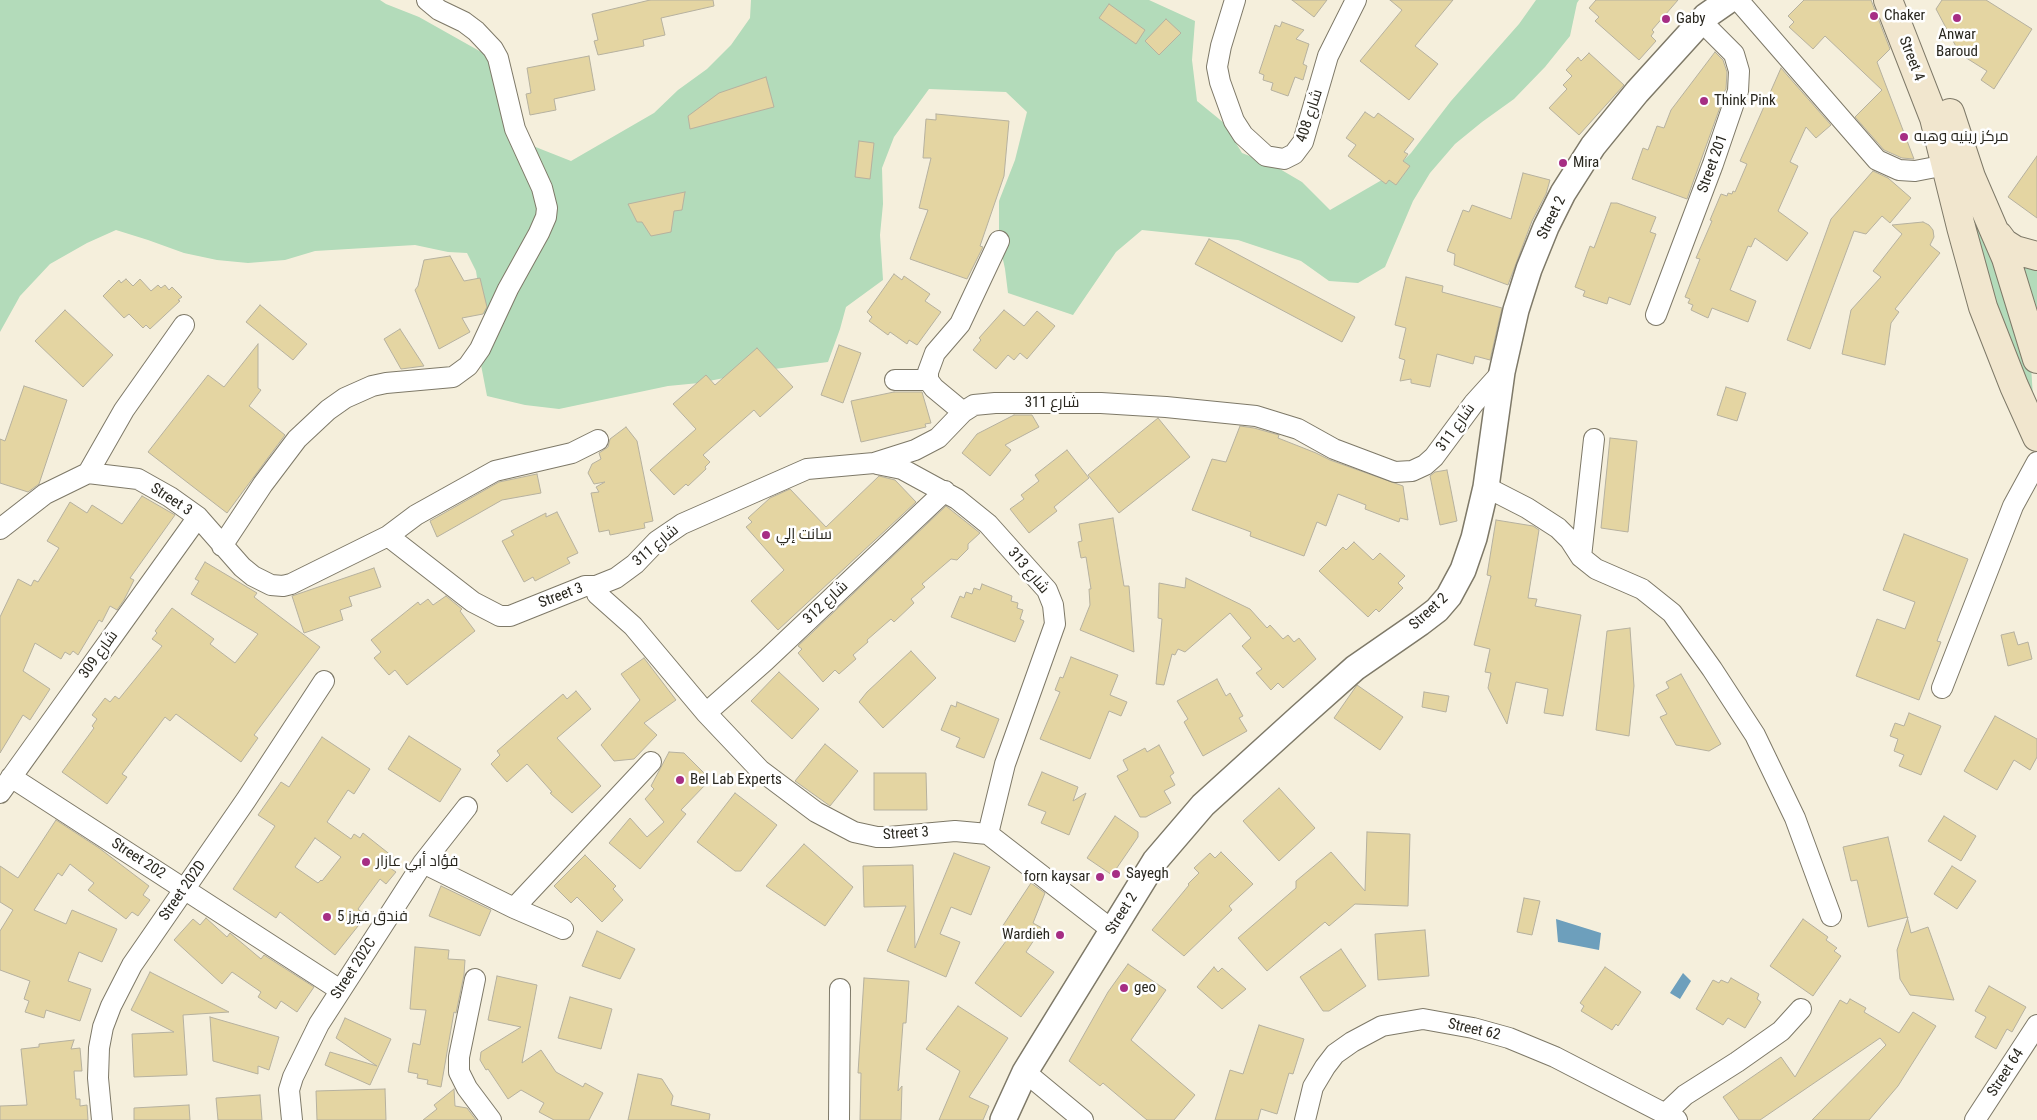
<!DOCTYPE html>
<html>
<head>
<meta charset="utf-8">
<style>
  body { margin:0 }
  canvas { display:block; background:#f5efdc }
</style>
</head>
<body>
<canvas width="2037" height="1120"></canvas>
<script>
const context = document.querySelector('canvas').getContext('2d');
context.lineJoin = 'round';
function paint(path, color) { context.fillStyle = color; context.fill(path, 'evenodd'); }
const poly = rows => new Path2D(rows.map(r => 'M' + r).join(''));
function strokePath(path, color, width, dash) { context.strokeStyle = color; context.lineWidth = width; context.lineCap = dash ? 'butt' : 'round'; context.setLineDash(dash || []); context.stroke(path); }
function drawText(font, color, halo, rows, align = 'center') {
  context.font = font + ' "Roboto Condensed",Cairo,sans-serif'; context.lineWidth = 5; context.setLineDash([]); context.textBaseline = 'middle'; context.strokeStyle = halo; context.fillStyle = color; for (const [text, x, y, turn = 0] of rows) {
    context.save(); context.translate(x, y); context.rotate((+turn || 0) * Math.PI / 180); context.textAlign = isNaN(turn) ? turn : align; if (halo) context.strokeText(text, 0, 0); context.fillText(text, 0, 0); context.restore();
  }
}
const green = poly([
  [0,0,380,0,386,4,419,17,483,53,510,75,512,115,533,146,571,161,654,113,678,90,707,69,731,45,750,18,751,0,1149,0,1195,21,1192,60,1197,101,1224,123,1242,153,1273,165,1302,182,1330,210,1387,177,1411,153,1451,101,1519,24,1536,0,1579,0,1577,3,1570,36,1545,67,1514,99,1482,122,1455,144,1430,173,1413,201,1385,267,1358,283,1329,281,1301,261,1238,240,1142,230,1116,252,1073,315,1008,293,1005,269,999,241,999,201,1015,160,1027,112,1006,92,929,89,894,137,882,168,883,204,880,235,883,280,846,307,840,329,828,362,759,371,699,383,668,386,559,409,525,405,487,396,481,365,490,333,481,303,476,271,467,253,448,252,415,245,315,251,285,260,248,263,217,260,184,253,148,240,116,230,87,243,50,264,20,296,0,332],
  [1961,182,1980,223,2031,365,2035,430,2008,372],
  [2016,260,2037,265,2037,315]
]);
const water = poly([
  [1556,919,1601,933,1599,950,1558,942],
  [1683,973,1691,981,1680,999,1670,993]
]);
const building = poly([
  [650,0,713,0,714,6,661,18,665,35,643,40,644,46,598,55,594,41,598,40,592,14,650,0],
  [1292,0,1327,0,1314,17,1292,0],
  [1390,0,1453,0,1415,46,1438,64,1409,100,1360,61,1402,10,1390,0],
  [1596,0,1678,0,1652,30,1654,32,1651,36,1656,41,1639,60,1595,21,1599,17,1589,8,1596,0],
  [1804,0,1871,0,1890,49,1877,62,1914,159,1902,158,1884,150,1855,117,1882,90,1825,36,1813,49,1789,27,1794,22,1788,16,1804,0],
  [1942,0,1986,0,2032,29,1994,89,1981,80,1987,71,1960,54,1936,9,1942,0],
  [1109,4,1145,30,1136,44,1099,18,1109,4],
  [1166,19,1181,33,1159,55,1145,41,1166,19],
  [1282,22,1304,30,1296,39,1309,44,1303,64,1307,66,1303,80,1295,77,1288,96,1271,90,1273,83,1263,80,1264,75,1259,73,1275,25,1280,27,1282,22],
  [1715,52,1723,60,1727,72,1726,89,1720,98,1723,99,1687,199,1632,179,1643,148,1648,150,1657,126,1664,128,1671,110,1715,52],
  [1589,53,1624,85,1579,135,1549,108,1567,89,1563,85,1572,76,1566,70,1578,57,1581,61,1589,53],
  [589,56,595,90,554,99,556,110,530,115,526,94,531,93,527,68,589,56],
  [1781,68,1831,125,1816,138,1806,127,1790,162,1798,166,1778,211,1808,233,1787,261,1755,238,1751,247,1748,246,1730,290,1756,301,1748,322,1712,308,1708,318,1691,310,1693,305,1688,303,1690,299,1685,297,1700,259,1696,258,1712,221,1710,220,1721,194,1727,196,1728,193,1732,194,1733,191,1735,192,1747,164,1740,161,1781,68],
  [766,77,774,107,690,129,688,116,719,93,766,77],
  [1365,112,1374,118,1378,113,1414,139,1404,152,1408,154,1403,161,1410,166,1396,185,1389,180,1386,184,1348,156,1356,145,1346,138,1365,112],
  [936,114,1009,121,1004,176,980,246,983,247,967,279,910,259,928,210,919,208,931,158,923,158,926,119,936,120,936,114],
  [859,141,874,143,870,179,855,177,859,141],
  [2037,156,2037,218,2008,197,2037,156],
  [1873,171,1888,178,1911,198,1890,223,1882,216,1866,234,1854,231,1810,349,1787,340,1831,219,1873,171],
  [1523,173,1550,180,1546,194,1532,221,1508,285,1454,265,1455,254,1447,251,1463,210,1469,212,1472,205,1511,219,1523,173],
  [685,192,682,210,674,211,671,232,651,236,642,222,637,222,628,204,685,192],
  [1611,203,1617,203,1656,217,1650,232,1656,234,1630,305,1609,297,1607,304,1583,296,1585,291,1575,287,1590,246,1594,248,1611,203],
  [1923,222,1929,225,1933,230,1934,237,1930,245,1940,253,1895,309,1899,312,1891,323,1885,365,1842,354,1851,310,1881,277,1873,271,1902,234,1892,225,1923,222],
  [1209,239,1355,317,1342,342,1195,264,1209,239],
  [450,256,464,281,480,278,487,307,483,314,462,318,470,332,439,349,415,290,418,286,424,260,450,256],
  [894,274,902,280,904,276,930,294,925,301,941,312,917,345,909,340,907,344,890,332,888,335,869,321,872,317,867,312,894,274],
  [1406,277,1443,286,1442,292,1502,308,1490,360,1475,356,1473,364,1437,354,1430,387,1411,383,1411,379,1400,381,1405,360,1399,358,1406,328,1395,325,1406,277],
  [126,279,133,286,140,279,151,291,158,285,161,288,165,285,169,290,172,287,182,297,178,300,180,301,150,329,146,325,143,328,129,314,124,318,103,296,119,280,121,283,126,279],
  [260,305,307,344,293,360,246,322,260,305],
  [65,310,113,355,83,387,35,341,65,310],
  [1004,310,1024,326,1037,311,1055,326,1027,359,1020,353,1014,360,1008,355,996,369,973,350,981,340,979,338,1004,310],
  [400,329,424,366,401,369,384,339,400,329],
  [258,344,258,388,261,390,249,406,285,435,227,513,148,452,208,375,224,387,258,344],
  [839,345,861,353,843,403,821,395,839,345],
  [757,348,793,387,760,417,754,410,703,455,710,462,705,467,706,469,688,486,686,484,674,495,650,470,696,429,673,404,706,375,715,385,757,348],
  [24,386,67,400,39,484,28,492,0,483,0,439,5,441,24,386],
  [1726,387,1746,393,1737,421,1717,415,1726,387],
  [894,392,922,392,931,423,925,424,926,427,861,442,851,401,894,392],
  [1014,415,1032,415,1039,427,1005,445,1011,450,990,476,962,453,977,434,1014,415],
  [1158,418,1190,457,1119,513,1088,475,1158,418],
  [1240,426,1254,428,1279,435,1278,438,1316,453,1330,460,1403,486,1408,520,1400,518,1399,522,1365,509,1366,505,1338,494,1326,526,1317,522,1304,556,1250,536,1251,532,1192,510,1212,459,1226,462,1240,426],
  [626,427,637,441,653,521,644,523,645,528,610,535,609,530,599,532,591,493,599,492,596,487,605,482,594,484,588,473,592,464,601,459,599,453,608,447,610,439,626,427],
  [1610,438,1637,441,1628,532,1601,528,1610,438],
  [1067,450,1089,478,1054,507,1057,511,1029,533,1010,509,1024,499,1021,495,1039,481,1035,475,1067,450],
  [1447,470,1457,521,1440,525,1430,476,1435,472,1447,470],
  [537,474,541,493,502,500,437,537,430,521,499,482,537,474],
  [879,476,895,480,916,502,778,630,751,601,784,570,746,527,752,522,748,518,770,498,790,489,826,527,879,476],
  [142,496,175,515,130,578,134,580,124,600,117,610,110,606,102,622,99,620,78,655,73,651,70,655,65,652,61,659,35,643,23,671,50,689,30,720,23,715,0,753,0,617,18,579,31,586,34,580,38,582,59,548,47,541,70,502,87,513,92,505,122,524,142,496],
  [946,506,980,533,968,544,968,549,957,560,951,559,922,584,925,587,911,599,914,603,894,622,891,619,867,640,868,642,853,655,856,659,839,674,835,670,823,682,798,653,802,649,798,646,946,506],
  [557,512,578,553,567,558,570,563,535,581,533,577,524,582,502,541,514,535,511,531,546,513,546,517,557,512],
  [1113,518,1124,586,1129,586,1134,652,1080,630,1090,605,1089,589,1091,589,1086,557,1081,558,1078,542,1082,541,1079,524,1113,518],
  [1496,520,1533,526,1539,530,1528,598,1537,599,1535,606,1581,615,1563,716,1544,713,1548,689,1516,682,1507,724,1488,688,1491,673,1485,672,1490,649,1474,645,1491,576,1487,575,1496,520],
  [1904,534,1968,559,1937,641,1941,642,1919,700,1856,676,1877,619,1905,629,1915,602,1883,590,1904,534],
  [1354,542,1373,560,1380,553,1405,576,1398,583,1403,588,1379,612,1376,609,1368,617,1319,571,1343,547,1346,550,1354,542],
  [205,562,257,593,254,597,320,647,254,735,258,738,241,762,176,714,170,721,165,717,122,774,127,777,107,804,62,772,94,728,92,726,97,719,92,715,105,698,110,702,115,696,119,699,162,646,152,639,157,633,155,631,172,608,214,639,210,644,235,663,258,634,191,594,199,581,195,579,205,562],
  [374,568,381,587,349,597,352,606,340,610,343,620,304,633,292,596,374,568],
  [1186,578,1250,609,1267,628,1270,625,1283,639,1288,635,1294,642,1299,638,1316,659,1283,688,1278,683,1271,690,1256,673,1262,669,1242,646,1251,638,1230,613,1185,652,1178,649,1175,655,1172,654,1164,685,1156,684,1162,619,1158,618,1159,583,1185,588,1186,578],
  [982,584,1012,596,1011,601,1018,603,1017,608,1023,610,1020,619,1024,621,1015,642,951,617,960,596,964,598,966,592,972,594,974,588,980,590,982,584],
  [446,596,462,609,460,611,475,631,407,685,395,670,389,675,374,658,381,652,371,640,418,602,420,605,428,599,433,605,446,596],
  [1630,628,1634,686,1629,736,1596,730,1607,631,1630,628],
  [2014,632,2018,645,2028,642,2032,659,2008,666,2001,635,2014,632],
  [911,651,936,678,883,728,859,702,867,692,911,651],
  [1071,657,1118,675,1110,695,1127,702,1121,716,1109,711,1090,759,1040,739,1060,692,1055,690,1060,677,1063,678,1071,657],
  [644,658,676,700,644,723,657,735,634,759,614,761,601,745,640,700,621,674,644,658],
  [779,672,819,709,792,739,751,701,779,672],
  [1681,674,1721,744,1709,751,1676,745,1660,717,1667,714,1656,695,1669,688,1666,682,1681,674],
  [1217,679,1226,696,1230,693,1243,716,1239,718,1247,731,1203,756,1184,722,1188,719,1177,701,1217,679],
  [1357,685,1403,717,1380,750,1334,718,1357,685],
  [576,691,591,709,557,738,601,786,572,813,550,793,552,792,527,764,507,782,491,764,500,755,497,751,563,694,567,699,576,691],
  [1424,692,1449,696,1446,712,1422,707,1424,692],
  [957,702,999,719,984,758,956,747,960,738,941,730,951,705,956,707,957,702],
  [1909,713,1941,726,1921,775,1899,766,1904,755,1894,751,1898,739,1890,736,1895,723,1904,726,1909,713],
  [1995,716,2037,739,2037,757,2030,770,2014,760,1997,790,1964,771,1995,716],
  [409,736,461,769,440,802,388,769,409,736],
  [322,737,370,769,354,794,348,790,327,822,351,839,354,834,360,838,363,833,397,860,390,868,396,872,386,884,380,879,358,909,366,916,335,955,280,912,276,918,233,889,275,826,258,815,281,782,289,787,322,737],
  [315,838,341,857,322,881,321,880,318,883,295,867,315,838],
  [825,744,858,771,830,806,795,781,825,744],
  [1159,745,1174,773,1170,776,1175,785,1164,791,1171,803,1146,817,1140,817,1117,776,1128,770,1123,760,1145,748,1147,752,1159,745],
  [669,752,684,753,706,775,706,784,681,810,686,814,640,869,609,843,630,818,647,837,664,822,645,799,654,789,651,786,669,752],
  [1042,772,1078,787,1073,801,1086,793,1069,835,1041,823,1046,812,1028,805,1042,772],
  [874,773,926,773,927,810,874,810,874,773],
  [1279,788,1315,828,1279,861,1243,821,1279,788],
  [735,793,777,825,741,871,735,871,697,842,735,793],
  [1115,816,1138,832,1138,837,1112,875,1087,858,1115,816],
  [1944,816,1976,836,1961,861,1928,841,1944,816],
  [56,820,99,848,149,886,143,895,150,900,138,916,132,912,126,919,88,890,94,883,70,864,62,876,58,873,34,910,66,924,72,910,117,929,102,962,79,952,68,981,91,989,80,1021,46,1010,44,1018,25,1012,29,1001,24,999,30,981,0,970,0,931,13,910,0,902,0,866,18,878,56,820],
  [1367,832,1410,834,1408,906,1355,904,1329,926,1325,922,1267,971,1238,938,1296,888,1296,881,1331,852,1365,891,1367,832],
  [1888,837,1911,933,1928,927,1954,1000,1910,995,1900,979,1897,950,1908,917,1868,927,1857,880,1851,881,1843,847,1888,837],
  [804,844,853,887,825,926,766,886,804,844],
  [1221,852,1253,884,1229,906,1232,910,1184,956,1152,930,1189,885,1188,884,1199,873,1194,868,1210,853,1215,858,1221,852],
  [954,853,990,867,971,915,951,907,940,934,960,942,946,977,887,951,906,906,864,907,863,866,913,865,915,948,954,853],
  [585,855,616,886,613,889,623,900,602,922,577,897,571,903,554,886,585,855],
  [1952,866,1976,881,1957,909,1934,894,1952,866],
  [1031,883,1045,893,1033,923,1042,928,1026,952,1054,972,1021,1017,975,983,1012,933,1002,927,1031,883],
  [441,886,491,910,480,936,429,916,441,886],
  [1524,898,1540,901,1532,935,1517,932,1524,898],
  [206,918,227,937,230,933,261,959,264,955,314,987,297,1012,281,1001,276,1009,258,997,261,992,232,972,222,984,174,940,193,919,200,925,206,918],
  [1803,919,1828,937,1826,940,1837,948,1834,951,1841,956,1813,996,1770,966,1803,919],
  [1425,930,1429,976,1378,980,1375,934,1425,930],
  [597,931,635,949,620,979,582,966,597,931],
  [415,947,449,950,448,959,465,960,464,975,456,1013,454,1012,441,1087,427,1084,428,1080,417,1078,418,1074,408,1072,413,1043,420,1045,426,1010,410,1009,415,947],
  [1341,949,1366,986,1329,1011,1323,1011,1300,977,1341,949],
  [1128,964,1166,990,1131,1040,1195,1095,1174,1120,1147,1120,1103,1083,1100,1086,1069,1061,1108,992,1128,964],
  [1214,967,1218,972,1222,968,1246,989,1222,1009,1197,987,1214,967],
  [1605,967,1641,992,1618,1026,1616,1024,1612,1030,1581,1011,1584,1006,1580,1003,1605,967],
  [150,972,229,1012,183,1015,187,1075,134,1077,132,1034,174,1032,131,1010,150,972],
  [497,976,537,985,522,1063,541,1050,556,1072,583,1087,585,1083,603,1093,589,1120,554,1120,539,1112,544,1103,521,1090,508,1099,488,1069,486,1070,480,1060,481,1052,521,1027,488,1020,497,976],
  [864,978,909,981,906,1023,903,1023,898,1091,902,1086,901,1120,860,1120,861,1073,858,1073,864,978],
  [1731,978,1759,994,1757,999,1761,1002,1745,1028,1728,1018,1723,1025,1696,1009,1713,980,1719,983,1721,980,1728,983,1731,978],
  [1989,986,2026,1007,2012,1032,2007,1029,1996,1049,1975,1037,1986,1017,1975,1011,1989,986],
  [570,997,612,1009,601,1049,558,1038,570,997],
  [1850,999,1866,1008,1864,1012,1899,1033,1913,1012,1936,1026,1898,1086,1869,1120,1812,1120,1886,1045,1880,1038,1760,1120,1739,1120,1723,1097,1781,1057,1795,1077,1840,1000,1847,1004,1850,999],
  [958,1006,1008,1038,969,1097,989,1106,983,1120,939,1120,960,1071,926,1049,958,1006],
  [210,1017,279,1037,269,1070,258,1066,258,1074,213,1061,210,1017],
  [345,1018,391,1039,370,1085,325,1065,330,1052,377,1066,336,1038,345,1018],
  [1259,1025,1304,1039,1293,1074,1289,1073,1277,1114,1261,1109,1258,1120,1215,1120,1230,1070,1243,1074,1259,1025],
  [74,1040,71,1049,80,1048,82,1071,74,1071,76,1099,80,1099,80,1106,87,1105,88,1120,0,1120,0,1106,27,1105,21,1049,39,1047,39,1044,74,1040],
  [638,1074,662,1079,673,1096,671,1105,710,1114,709,1120,628,1120,638,1074],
  [385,1089,386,1120,317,1120,316,1091,385,1089],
  [454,1089,455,1106,467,1108,476,1120,423,1120,437,1109,434,1105,454,1089],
  [260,1095,262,1120,218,1120,216,1098,260,1095],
  [189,1105,190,1120,134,1120,134,1108,189,1105]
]);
const minor = poly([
  [1235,0,1221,46,1217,67,1220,82,1234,121,1243,135,1266,156,1284,159,1294,154,1303,142,1328,56,1356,0],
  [1738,0,1877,160,1899,170,1915,171,1946,165],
  [1656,315,1713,164,1738,91,1739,71,1734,54,1701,21],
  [895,380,928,380],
  [928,380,928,372,935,353,960,324,999,241],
  [928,380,934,388,963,412],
  [877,464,902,469,957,499,988,524,1047,590,1053,605,1055,624,1005,764,988,834],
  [88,473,124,410,184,325],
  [1486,487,1527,508,1558,528,1570,540,1581,557,1596,569,1642,589,1672,613,1712,669,1755,735,1795,818,1831,916],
  [0,529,45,494,88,473,138,479,170,497,198,517,242,567,253,576,271,585,283,586,291,584,388,536,473,602,500,616,510,616,585,586,596,586],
  [388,536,416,515,495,471,572,453,598,440],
  [222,546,263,484,297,439,328,410,345,398,372,386,386,383,453,377,468,366,480,349,508,289,539,233,546,217,547,208,542,188,515,129,498,58,493,49,476,31,464,22,439,10,427,0],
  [1581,557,1594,439],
  [596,586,616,578,635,564,657,541,682,524,807,469,874,463,915,450,938,438,963,412,974,405,995,403,1101,403,1166,407,1256,416,1298,429,1334,449,1395,472,1412,471,1425,465,1434,457,1474,403,1502,372],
  [596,586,597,594,633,626,706,713,760,770,816,812,854,832,877,837,889,837,955,831,988,834,1112,930],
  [1942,688,2013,506,2037,462],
  [706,713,765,661,945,491],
  [11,777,340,990],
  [0,793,198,517],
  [423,863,514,908,563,929],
  [514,908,651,762],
  [475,979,459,1057,459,1072,467,1088,491,1120],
  [1025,1072,1083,1120],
  [1666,1113,1685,1095,1737,1062,1781,1031,1801,1009],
  [102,1120,98,1078,99,1048,103,1027,111,1006,132,965,246,800,324,681],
  [292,1120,289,1090,293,1077,319,1024,423,863,467,807],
  [839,1120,840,989],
  [1305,1120,1313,1087,1325,1067,1335,1054,1352,1042,1382,1026,1423,1019,1473,1028,1509,1038,1555,1057,1677,1120],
  [1975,1120,2037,1025]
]);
const tertiary = poly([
  [1003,1120,1025,1072,1155,861,1203,805,1300,717,1355,668,1420,623,1437,610,1449,596,1463,570,1474,538,1486,487,1502,372,1516,310,1529,269,1546,227,1563,193,1593,146,1637,92,1706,16,1729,0]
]);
const secondary = poly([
  [1888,0,1934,118,1961,227,1983,307,2014,386,2037,437],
  [1950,113,1971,177,2006,258,2037,359],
  [1998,235,2004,243,2015,250,2037,256]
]);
const markers = [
  [1874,16,5,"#a62e84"],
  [1957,18,5,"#a62e84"],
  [1666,19,5,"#a62e84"],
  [1704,101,5,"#a62e84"],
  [1904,137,5,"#a62e84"],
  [1563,163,5,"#a62e84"],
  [766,535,5,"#a62e84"],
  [680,780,5,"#a62e84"],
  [366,862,5,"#a62e84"],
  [1116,874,5,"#a62e84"],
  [1100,877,5,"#a62e84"],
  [327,917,5,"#a62e84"],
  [1060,935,5,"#a62e84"],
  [1124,988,5,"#a62e84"]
];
const poiNames = [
  ["Chaker",1884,16],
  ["Gaby",1676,19],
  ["Anwar",1957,35,"center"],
  ["Baroud",1957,52,"center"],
  ["Think Pink",1714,101],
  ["مركز رينيه وهبه",1914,137],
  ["Mira",1573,163],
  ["سانت إلي",776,535],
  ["Bel Lab Experts",690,780],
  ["فؤاد أبي عازار",376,862],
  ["Sayegh",1126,874],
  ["forn kaysar",1090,877,"right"],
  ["فندق فيرز 5",337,917],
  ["Wardieh",1050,935,"right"],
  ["geo",1134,988]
];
const streetNames = [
  ["Street 4",1911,59,69],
  ["شارع 408",1310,116,-72],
  ["Street 201",1713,164,-70],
  ["Street 2",1552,218,-64],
  ["شارع 311",1052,403],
  ["شارع 311",1456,428,-54],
  ["Street 3",171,500,33],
  ["شارع 311",656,546,-40],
  ["شارع 313",1028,571,50],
  ["Street 3",561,596,-21],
  ["شارع 312",826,603,-43],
  ["Street 2",1429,612,-42],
  ["شارع 309",99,655,-54],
  ["Street 3",906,834,-4],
  ["Street 202",138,859,33],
  ["Street 202D",183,891,-55],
  ["Street 2",1122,914,-58],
  ["Street 202C",354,969,-57],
  ["Street 62",1474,1030,13],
  ["Street 64",2006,1073,-57]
];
paint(green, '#b3dbba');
paint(water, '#6d9fbc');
paint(building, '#e4d5a2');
strokePath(building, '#b6b19f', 1);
strokePath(minor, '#7e7968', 22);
strokePath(tertiary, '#7e7968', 28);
strokePath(secondary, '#7e7968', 30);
strokePath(minor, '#fff', 20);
strokePath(tertiary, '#fff', 25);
strokePath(secondary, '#f1e6ce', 28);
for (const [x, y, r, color] of markers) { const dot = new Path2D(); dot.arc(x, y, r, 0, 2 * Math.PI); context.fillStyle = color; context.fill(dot); strokePath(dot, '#fff', 2); }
drawText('15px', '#29271f', '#fff', poiNames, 'left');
drawText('15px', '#29271f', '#fff', streetNames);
</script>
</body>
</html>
